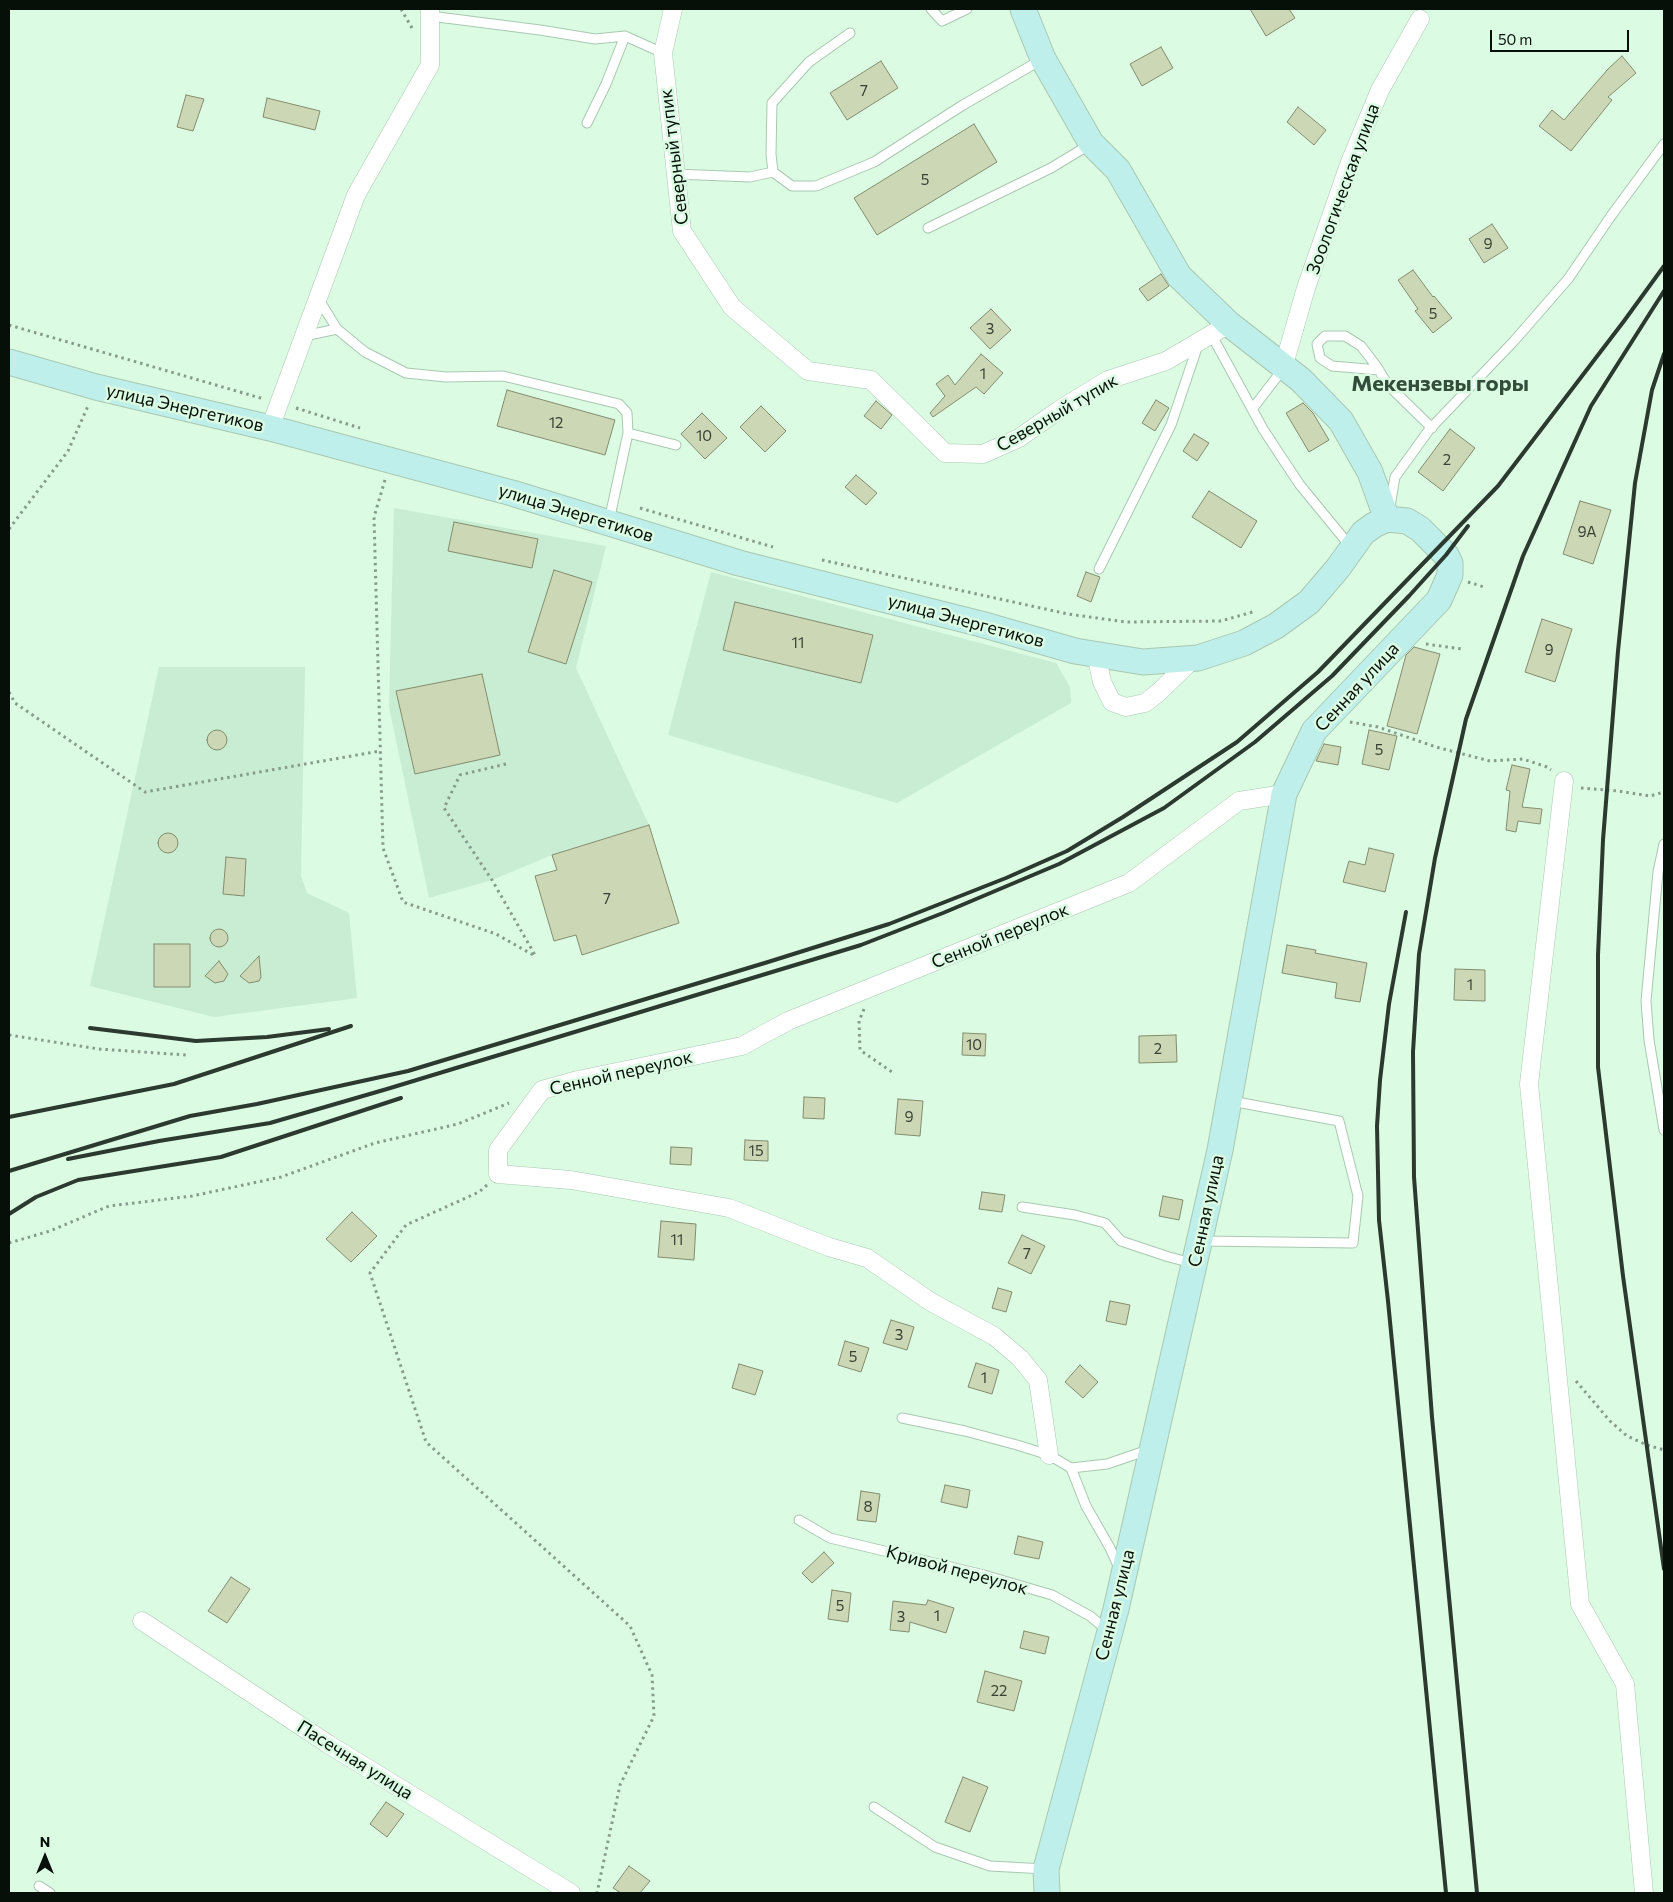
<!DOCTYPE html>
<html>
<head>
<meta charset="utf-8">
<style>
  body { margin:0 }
  #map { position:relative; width:1673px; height:1902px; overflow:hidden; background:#dbfbe3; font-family:Commissioner,sans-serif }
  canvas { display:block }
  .frame { position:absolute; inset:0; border:10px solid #061009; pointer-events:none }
  .north { position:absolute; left:20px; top:1832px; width:50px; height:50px; -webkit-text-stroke:4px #dbfbe3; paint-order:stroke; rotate:0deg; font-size:14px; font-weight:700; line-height:20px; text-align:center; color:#061009 }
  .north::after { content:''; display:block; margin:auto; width:18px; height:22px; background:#061009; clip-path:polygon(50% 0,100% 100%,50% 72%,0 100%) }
  .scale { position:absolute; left:1490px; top:30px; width:139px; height:22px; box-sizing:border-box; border:2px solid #061009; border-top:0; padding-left:6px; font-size:15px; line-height:18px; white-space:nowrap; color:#061009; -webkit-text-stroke:4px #dbfbe3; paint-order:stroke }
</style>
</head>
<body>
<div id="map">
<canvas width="1673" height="1902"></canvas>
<div class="frame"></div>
<div class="north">N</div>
<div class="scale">50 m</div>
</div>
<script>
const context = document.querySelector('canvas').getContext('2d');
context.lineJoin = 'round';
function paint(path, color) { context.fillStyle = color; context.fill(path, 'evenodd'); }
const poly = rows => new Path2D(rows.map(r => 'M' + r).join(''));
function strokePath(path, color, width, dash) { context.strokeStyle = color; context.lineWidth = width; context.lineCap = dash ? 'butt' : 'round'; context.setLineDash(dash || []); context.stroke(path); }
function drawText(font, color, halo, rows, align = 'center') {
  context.font = font + ' Commissioner,sans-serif'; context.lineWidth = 5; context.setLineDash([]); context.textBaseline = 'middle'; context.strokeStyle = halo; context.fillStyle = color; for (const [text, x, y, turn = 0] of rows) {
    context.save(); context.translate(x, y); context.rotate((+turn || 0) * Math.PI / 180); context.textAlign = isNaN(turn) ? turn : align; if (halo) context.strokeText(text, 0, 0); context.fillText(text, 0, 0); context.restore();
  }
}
const built = poly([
  [394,508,606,546,576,668,649,825,552,855,492,880,429,898,389,707],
  [711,572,1056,663,1070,687,1071,703,897,803,668,735],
  [159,667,305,667,301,876,307,893,349,913,357,998,214,1017,90,986]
]);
const building = poly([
  [1250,9,1289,9,1295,18,1266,36,1250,9],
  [1161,47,1173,68,1142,86,1130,64,1161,47],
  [1622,56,1636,73,1608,97,1612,100,1571,151,1539,126,1552,110,1564,120,1608,69,1622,56],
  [881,61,898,88,847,120,830,93,881,61],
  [186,95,204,99,193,131,177,127,186,95],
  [267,98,320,111,315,130,263,117,267,98],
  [1298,107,1326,130,1314,145,1287,122,1298,107],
  [974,124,997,162,877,235,854,198,974,124],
  [1492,224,1508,248,1484,263,1469,239,1492,224],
  [1413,270,1433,297,1434,296,1452,318,1433,333,1415,311,1418,309,1398,280,1413,270],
  [1161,274,1169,286,1148,301,1139,289,1161,274],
  [991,309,1011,330,990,349,970,328,991,309],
  [981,354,1003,373,984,394,976,387,933,417,930,413,945,396,936,384,948,375,955,385,981,354],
  [507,390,615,420,605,455,497,426,507,390],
  [1156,400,1169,408,1155,431,1142,423,1156,400],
  [876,401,892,415,881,429,864,416,876,401],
  [1303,403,1313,413,1329,440,1309,452,1286,413,1303,403],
  [761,406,786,431,765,452,740,427,761,406],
  [702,413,727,438,705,459,681,434,702,413],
  [1450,429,1475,448,1443,491,1418,472,1450,429],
  [1194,434,1209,443,1197,461,1183,451,1194,434],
  [856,475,877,493,866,505,845,487,856,475],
  [1209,491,1257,521,1241,548,1192,517,1209,491],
  [1580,501,1611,510,1593,564,1563,554,1580,501],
  [454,522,538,539,532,568,448,551,454,522],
  [554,570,592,582,566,664,528,652,554,570],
  [1086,572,1100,577,1091,602,1077,596,1086,572],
  [735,602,873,635,861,683,723,650,735,602],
  [1542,619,1572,629,1555,682,1525,672,1542,619],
  [1414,647,1440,654,1417,734,1387,726,1406,655,1414,647],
  [482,674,500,755,415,774,396,691,482,674],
  '207 740a10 10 0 1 1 20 0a10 10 0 1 1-20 0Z',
  [1369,730,1397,736,1389,770,1362,764,1369,730],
  [1324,744,1341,747,1338,765,1316,761,1324,744],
  [1512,765,1530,769,1522,807,1542,809,1540,824,1518,821,1516,832,1506,830,1510,791,1506,790,1512,765],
  [649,825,679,923,582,955,576,935,554,941,535,876,557,870,552,855,649,825],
  '158 843a10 10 0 1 1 20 0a10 10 0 1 1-20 0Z',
  [1369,848,1394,854,1385,892,1343,882,1349,861,1365,865,1369,848],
  [226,857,246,859,244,896,223,894,226,857],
  '210 938a9 9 0 1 1 18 0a9 9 0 1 1-18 0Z',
  [154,944,190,944,190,987,154,987,154,944],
  [1287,945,1316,950,1315,953,1367,963,1360,1002,1335,998,1337,983,1282,973,1287,945],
  [259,956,261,977,259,981,249,983,240,976,259,956],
  [219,961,228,974,224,981,215,983,205,976,219,961],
  [1455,969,1485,970,1485,1001,1454,1000,1455,969],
  [963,1033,986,1034,985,1056,962,1055,963,1033],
  [1176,1035,1177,1062,1139,1063,1139,1036,1176,1035],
  [804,1097,825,1098,824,1119,803,1118,804,1097],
  [898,1099,923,1101,920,1136,895,1134,898,1099],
  [745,1140,768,1141,768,1161,744,1160,745,1140],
  [671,1147,692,1148,691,1165,670,1164,671,1147],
  [982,1192,1005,1195,1002,1212,979,1209,982,1192],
  [1163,1196,1183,1200,1179,1220,1159,1216,1163,1196],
  [352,1212,377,1236,351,1262,326,1239,352,1212],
  [661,1221,696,1224,694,1260,658,1257,661,1221],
  [1022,1235,1045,1246,1031,1274,1008,1263,1022,1235],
  [998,1288,1012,1292,1006,1312,992,1308,998,1288],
  [1110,1301,1130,1305,1126,1325,1106,1321,1110,1301],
  [891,1320,914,1327,907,1350,883,1343,891,1320],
  [845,1341,869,1348,861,1372,838,1365,845,1341],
  [976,1363,999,1370,992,1394,968,1387,976,1363],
  [739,1364,763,1371,755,1395,732,1388,739,1364],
  [1080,1365,1098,1382,1083,1398,1065,1382,1080,1365],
  [945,1485,970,1490,967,1508,941,1502,945,1485],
  [861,1491,880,1494,876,1522,857,1520,861,1491],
  [1018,1536,1043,1542,1039,1559,1014,1554,1018,1536],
  [824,1552,834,1563,812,1583,802,1573,824,1552],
  [231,1577,250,1589,227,1623,208,1611,231,1577],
  [832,1590,851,1593,848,1622,828,1619,832,1590],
  [928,1600,954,1608,946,1633,910,1622,909,1632,890,1630,893,1601,926,1605,928,1600],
  [1024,1631,1049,1637,1045,1654,1020,1648,1024,1631],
  [985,1671,1022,1681,1014,1711,977,1702,985,1671],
  [963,1777,988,1787,970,1832,945,1822,963,1777],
  [386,1802,404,1814,387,1837,370,1824,386,1802],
  [629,1866,650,1881,640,1893,621,1893,613,1888,629,1866]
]);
const path = poly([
  [401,9,412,28],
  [9,325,264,399],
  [296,408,360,428],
  [385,480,374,517,383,848,403,902,496,934,535,956],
  [640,508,773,547],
  [9,529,68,451,88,406],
  [822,560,1068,614,1126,622,1221,621,1256,611],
  [1468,582,1484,587],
  [1426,644,1462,649],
  [9,692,15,703,145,792,380,751],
  [1350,722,1378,727,1436,747,1490,761,1523,759,1547,767,1551,770],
  [506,764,460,775,444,808,492,880,535,955],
  [1581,788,1618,791,1650,796,1664,792],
  [864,1009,859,1021,860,1050,892,1072],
  [9,1035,99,1049,186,1055],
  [487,1185,479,1192,406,1225,370,1273,426,1442,630,1626,652,1675,654,1716,620,1785,597,1893],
  [9,1243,50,1231,109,1206,192,1196,281,1177,375,1143,458,1124,509,1103],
  [1576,1381,1610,1421,1627,1436,1647,1445,1664,1450]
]);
const service = poly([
  [931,9,942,21,967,9],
  [430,16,540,30,595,39,625,36,663,53],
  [587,123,606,84,625,36],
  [773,172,771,154,772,103,809,62,850,33],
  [675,174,750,177,773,172,792,186,816,186,874,162,963,105,1041,60],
  [928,228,1051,168,1089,145],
  [318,298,337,329,365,352,406,373,446,377,503,376,619,404,627,413,628,433,609,521],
  [1211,334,1263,429,1282,458,1300,485,1350,546],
  [304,336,337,329],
  [1379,370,1332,366,1320,358,1317,344,1325,336,1345,336,1361,346,1377,367,1388,385,1432,428],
  [1253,408,1283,369],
  [628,433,676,445],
  [1390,506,1395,477,1429,430,1514,341,1568,279,1611,216,1664,144],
  [1099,569,1171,425,1199,342],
  [1664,844,1658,872,1646,1001,1649,1040,1664,1130],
  [1022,1207,1075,1215,1105,1223,1121,1241,1169,1257,1192,1263],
  [1202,1241,1353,1243,1358,1196,1339,1121,1231,1101],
  [902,1418,965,1431,1017,1445,1049,1455,1071,1468,1107,1464,1148,1450],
  [1071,1468,1086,1506,1110,1548,1119,1568],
  [799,1520,830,1538,984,1575,1052,1595,1090,1616,1107,1630],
  [874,1807,935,1847,990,1866,1045,1869],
  [39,1886,50,1893]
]);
const minor = poly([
  [673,9,663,53,682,231,732,307,808,371,871,380,945,453,983,454,1019,438,1059,410,1108,380,1166,361,1229,324],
  [1283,368,1306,288,1350,162,1380,90,1420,19],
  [270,428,356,195,430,65,430,9],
  [1096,654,1102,682,1112,702,1126,707,1145,703,1158,693,1194,658],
  [1564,781,1529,1084,1580,1604,1625,1684,1644,1893],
  [1049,1455,1038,1380,1020,1358,994,1336,931,1302,867,1258,829,1247,729,1208,571,1180,498,1174,498,1150,542,1090,578,1080,742,1046,788,1021,1129,883,1239,801,1284,794],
  [142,1621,328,1744,571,1893]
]);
const secondary = poly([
  [1023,9,1043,59,1091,143,1118,170,1179,276,1229,324,1301,380,1341,421,1370,472,1387,519],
  [9,362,96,387,270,428,512,493,739,563,981,624,1075,651,1143,662,1198,658,1244,643,1276,626,1309,602,1338,568,1363,533,1374,525,1387,519,1407,521,1420,529,1446,555,1450,563,1450,575,1439,600,1314,731,1284,794,1220,1150,1116,1609,1046,1869,1047,1893]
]);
const rail = poly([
  [1664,354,1652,390,1635,483,1618,651,1603,840,1598,955,1598,1067,1623,1276,1664,1569],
  [1406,912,1389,1004,1380,1080,1377,1126,1379,1220,1388,1301,1446,1893],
  [90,1028,196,1041,267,1037,329,1029],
  [9,1117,174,1084,351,1026],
  [68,1159,159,1141,270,1123,387,1089,861,945,943,913,1059,864,1164,808,1255,742,1332,676,1409,596,1446,555,1468,526],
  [9,1171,190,1116,257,1104,408,1071,768,962,889,924,1006,878,1067,851,1123,817,1237,742,1318,672,1498,486,1624,321,1664,266],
  [9,1214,36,1197,78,1180,221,1157,401,1098],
  [1477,1893,1432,1417,1414,1177,1413,1052,1419,954,1435,858,1466,719,1523,556,1591,406,1664,291]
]);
const numberNames = [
  ["7",864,91],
  ["5",925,180],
  ["9",1488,244],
  ["5",1433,314],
  ["3",990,329],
  ["1",983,374],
  ["12",556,423],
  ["10",704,436],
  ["2",1447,460],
  ["9А",1587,532],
  ["11",798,643],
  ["9",1549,650],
  ["5",1379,750],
  ["7",607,899],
  ["1",1470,985],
  ["10",974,1045],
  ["2",1158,1049],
  ["9",909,1117],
  ["15",756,1151],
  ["11",677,1240],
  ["7",1027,1254],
  ["3",899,1335],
  ["5",853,1357],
  ["1",984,1378],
  ["8",868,1507],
  ["5",840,1606],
  ["1",937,1616],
  ["3",901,1617],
  ["22",999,1691]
];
const streetNames = [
  ["Северный тупик",674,157,-97],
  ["Зоологическая улица",1343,189,-70],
  ["улица Энергетиков",185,408,13],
  ["Северный тупик",1057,413,-30],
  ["улица Энергетиков",576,513,17],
  ["улица Энергетиков",966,621,15],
  ["Сенная улица",1357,687,-47],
  ["Сенной переулок",1000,936,-22],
  ["Сенной переулок",621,1073,-13],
  ["Сенная улица",1206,1211,-78],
  ["Кривой переулок",957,1570,15],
  ["Сенная улица",1115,1605,-76],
  ["Пасечная улица",355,1760,32]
];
const districtNames = [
  ["Мекензевы горы",1440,384]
];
paint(built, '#c8edd2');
paint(building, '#ccd7b5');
strokePath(building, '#838d6e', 1);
strokePath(service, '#a9c8b1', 11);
strokePath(minor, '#a9c8b1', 19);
strokePath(secondary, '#a9c8b1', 27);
strokePath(path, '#859c8b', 3, [2.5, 4]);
strokePath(service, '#fff', 9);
strokePath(minor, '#fff', 18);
strokePath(secondary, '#beefea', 25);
strokePath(rail, '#2b392f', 4);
drawText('15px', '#384234', null, numberNames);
drawText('18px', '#061009', '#dbfbe3', streetNames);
drawText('bold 22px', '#324d3a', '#dbfbe3', districtNames);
</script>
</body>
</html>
